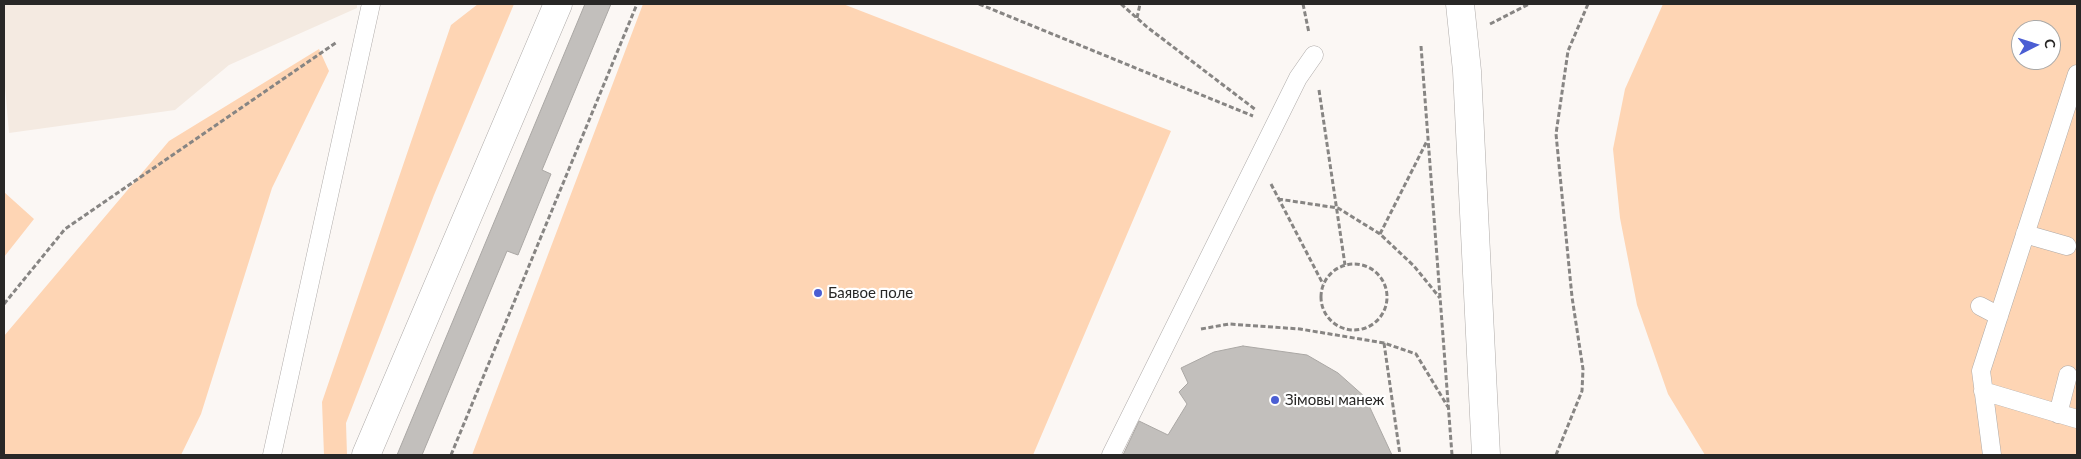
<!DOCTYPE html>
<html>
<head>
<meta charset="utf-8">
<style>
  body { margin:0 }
  #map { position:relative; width:2081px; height:459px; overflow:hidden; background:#fbf7f4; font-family:Lato,sans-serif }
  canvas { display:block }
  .frame { position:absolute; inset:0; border:5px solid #282726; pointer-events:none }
  .north { position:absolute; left:2011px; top:20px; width:50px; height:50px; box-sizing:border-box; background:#fff; border:1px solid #a9a9a8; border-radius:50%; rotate:85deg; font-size:14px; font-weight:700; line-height:20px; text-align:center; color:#282726 }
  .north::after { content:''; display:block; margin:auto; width:18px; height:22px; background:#4b5ed3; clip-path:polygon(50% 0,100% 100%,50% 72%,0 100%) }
</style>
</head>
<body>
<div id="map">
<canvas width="2081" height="459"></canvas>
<div class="frame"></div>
<div class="north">С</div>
</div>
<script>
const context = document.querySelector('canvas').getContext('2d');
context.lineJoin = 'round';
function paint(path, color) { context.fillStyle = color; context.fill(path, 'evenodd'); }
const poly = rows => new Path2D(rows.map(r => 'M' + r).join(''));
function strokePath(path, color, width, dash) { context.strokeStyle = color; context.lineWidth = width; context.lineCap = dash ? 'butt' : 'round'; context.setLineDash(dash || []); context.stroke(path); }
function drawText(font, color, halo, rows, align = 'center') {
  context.font = font + ' Lato,sans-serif'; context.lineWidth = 4.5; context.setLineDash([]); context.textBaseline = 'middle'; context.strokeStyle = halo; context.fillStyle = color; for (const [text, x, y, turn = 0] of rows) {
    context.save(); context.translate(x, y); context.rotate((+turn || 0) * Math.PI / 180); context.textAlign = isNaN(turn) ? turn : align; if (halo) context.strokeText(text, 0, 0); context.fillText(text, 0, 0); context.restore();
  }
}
const built = poly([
  [4,4,357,4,357,8,229,65,175,110,9,133,4,75]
]);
const green = poly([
  [478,4,514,4,434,195,346,423,347,455,324,455,322,402,451,25],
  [643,4,843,4,1171,131,1033,455,472,455],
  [1663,4,2077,4,2077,455,1705,455,1668,394,1637,305,1620,218,1613,149,1625,89],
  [2021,30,2051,30,2051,60,2021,60],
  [319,49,329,71,272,188,201,414,181,455,4,455,4,336,169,141],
  [4,192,34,219,4,257]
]);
const building = poly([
  [585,4,611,4,542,170,551,174,518,255,507,251,422,455,397,455,585,4],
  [1243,346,1307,355,1338,373,1365,397,1392,455,1123,455,1139,421,1168,435,1187,404,1179,392,1188,383,1181,368,1214,352,1243,346]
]);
const path = poly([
  [979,4,1253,116],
  [1121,4,1147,27,1256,110],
  [1303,4,1309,33],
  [1137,18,1140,4],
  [1490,24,1529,4],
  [1421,46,1452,455],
  [1319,90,1345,265],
  [1271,184,1323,284],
  [1278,199,1338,208,1380,234,1414,266,1440,298],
  [1380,234,1427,141],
  '1321 297a33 33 0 1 1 66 0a33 33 0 1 1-66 0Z',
  [4,304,65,229,337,42],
  [1201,329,1229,324,1300,329,1384,343,1416,354,1448,407],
  [1384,343,1400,455],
  [451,455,637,4],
  [1556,455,1582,391,1583,369,1572,297,1556,134,1568,51,1588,4]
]);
const lane = poly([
  [2025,234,2067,246],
  [1980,306,1999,316],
  [1983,391,2077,419],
  [2058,414,2068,375],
  [272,455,371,4],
  [1111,455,1298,78,1314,55],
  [1992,455,1981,371,2077,74]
]);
const street = poly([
  [1460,4,1467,71,1486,455],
  [366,455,558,4]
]);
const markers = [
  [818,293,5,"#4b5ed3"],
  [1275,400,5,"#4b5ed3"]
];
const poiNames = [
  ["Баявое поле",828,293],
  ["Зімовы манеж",1285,400]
];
paint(built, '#f4eae1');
paint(green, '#fed5b4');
paint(building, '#c2bfbc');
strokePath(building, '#aaa7a4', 1);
strokePath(lane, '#aeaaa8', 19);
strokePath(street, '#aeaaa8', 29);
strokePath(path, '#878583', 3, [5, 2.5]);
strokePath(lane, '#fff', 18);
strokePath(street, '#fff', 28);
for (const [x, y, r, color] of markers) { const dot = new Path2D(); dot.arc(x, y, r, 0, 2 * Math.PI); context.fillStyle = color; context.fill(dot); strokePath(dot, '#fff', 2); }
drawText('15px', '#282726', '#fff', poiNames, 'left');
</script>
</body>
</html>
